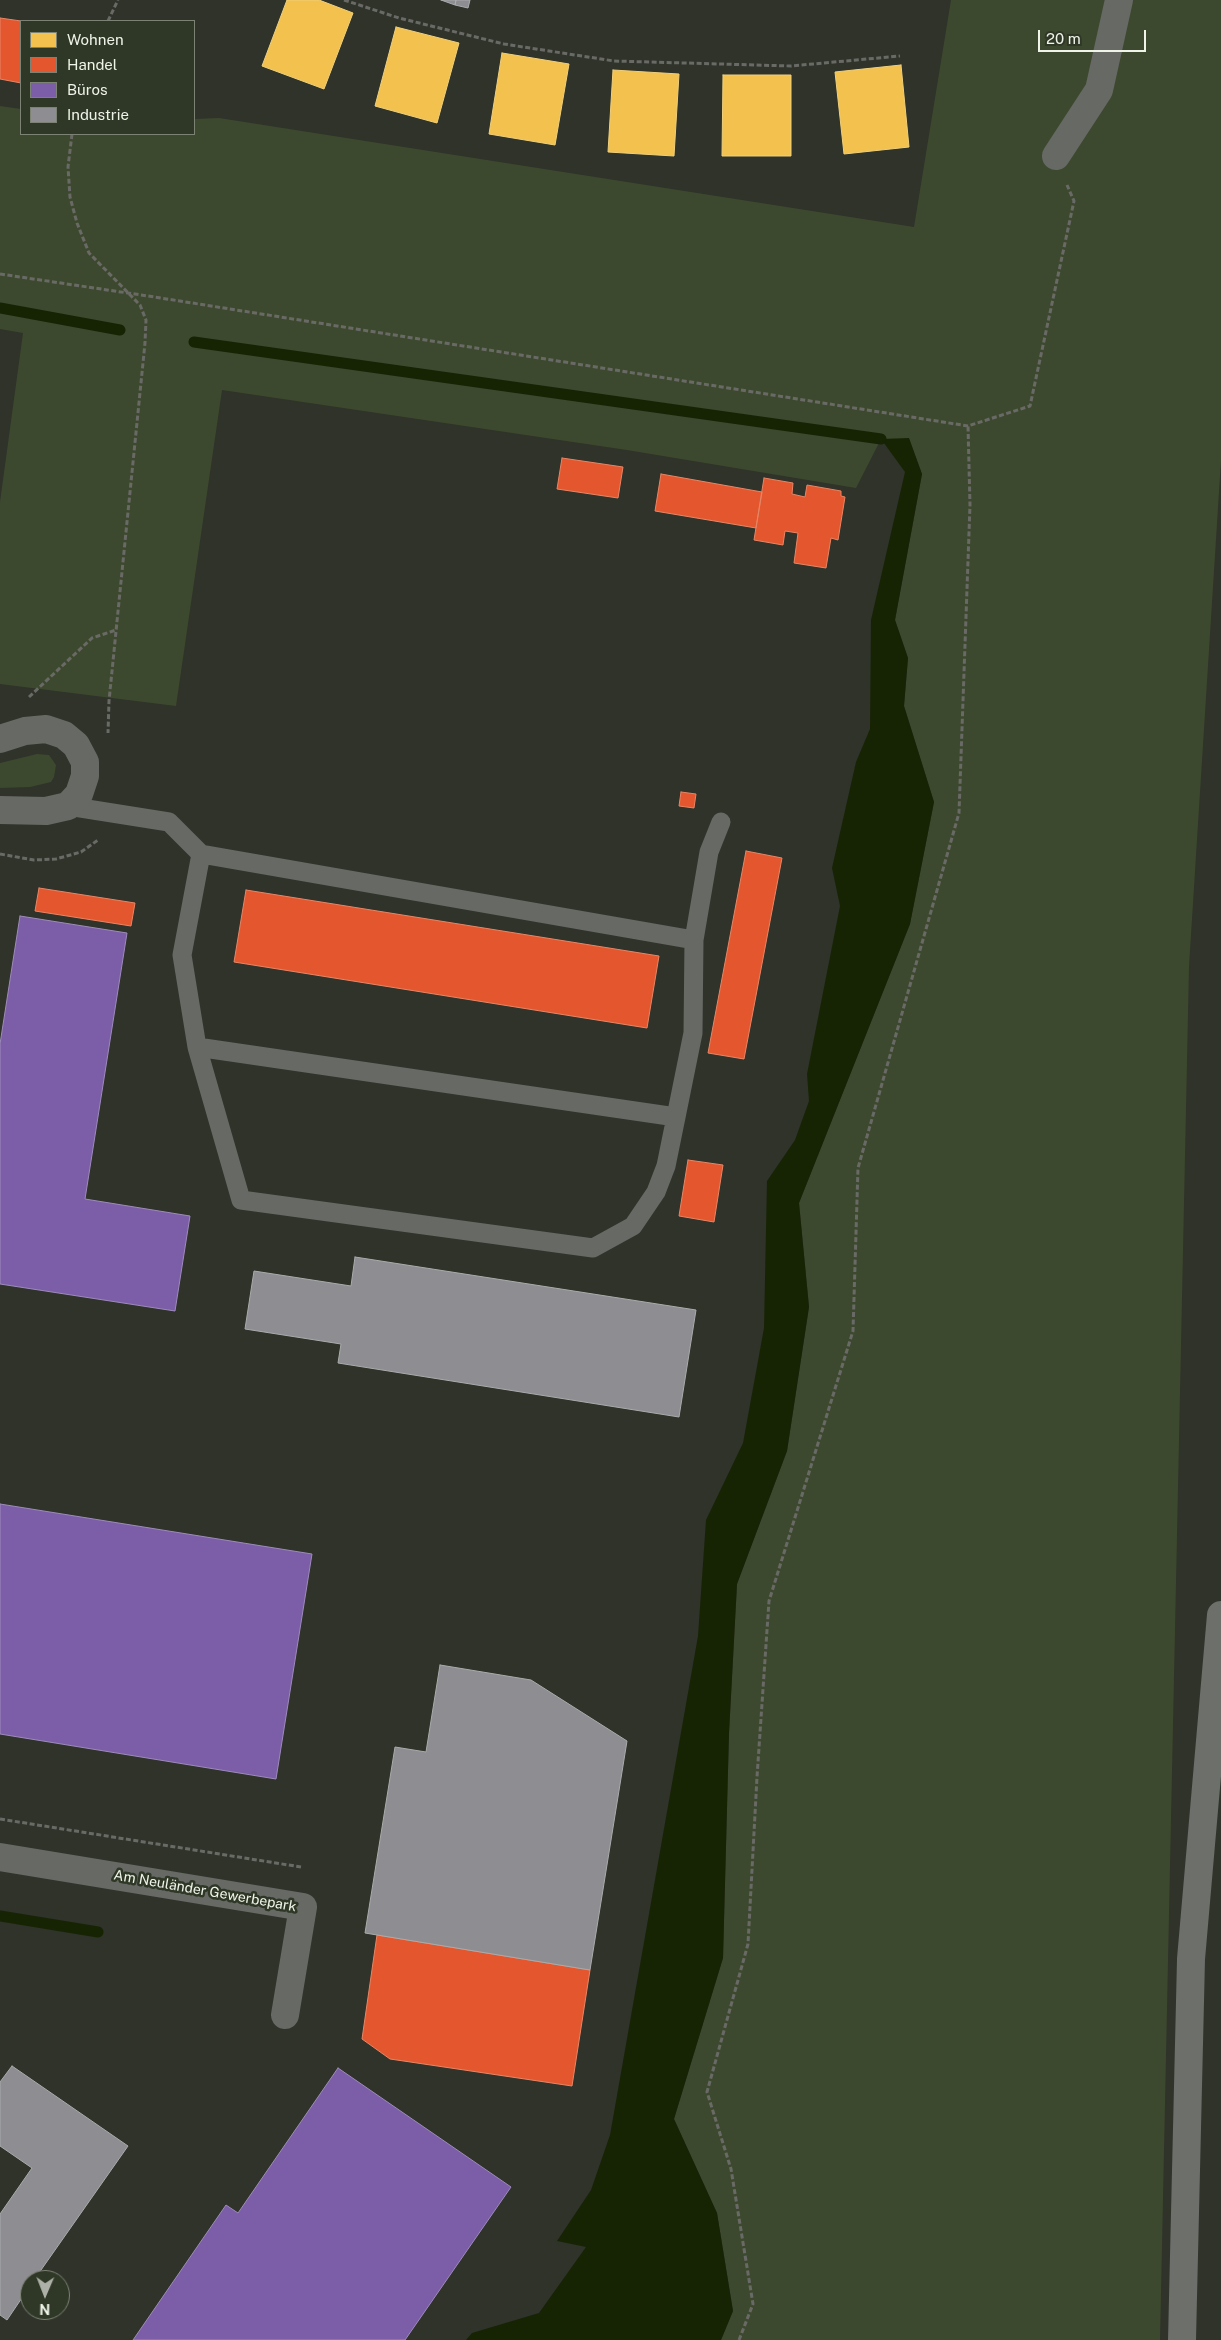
<!DOCTYPE html>
<html>
<head>
<meta charset="utf-8">
<style>
  body { margin:0 }
  #map { position:relative; width:1221px; height:2340px; overflow:hidden; background:#2f332a; font-family:"Public Sans",sans-serif }
  canvas { display:block }
  .legend { position:absolute; left:20px; top:20px; width:175px; height:115px; box-sizing:border-box; background:#2f3726; border:1px solid #7c8374; margin:0; padding:6px 9px; list-style:none; font-size:15px; color:#eff4e9 }
  .legend li { display:flex; align-items:center; gap:10px; height:25px }
  .legend b { width:25px; border:1px solid #7c8374 }
  .north { position:absolute; left:20px; top:2270px; width:50px; height:50px; box-sizing:border-box; background:#2f3726; border:1px solid #7c8374; border-radius:50%; rotate:181deg; font-size:14px; font-weight:700; line-height:20px; text-align:center; color:#eff4e9 }
  .north::after { content:''; display:block; margin:auto; width:18px; height:22px; background:#acb0a6; clip-path:polygon(50% 0,100% 100%,50% 72%,0 100%) }
  .scale { position:absolute; left:1038px; top:30px; width:108px; height:22px; box-sizing:border-box; border:2px solid #eff4e9; border-top:0; padding-left:6px; font-size:15px; line-height:18px; white-space:nowrap; color:#eff4e9; -webkit-text-stroke:4px #2f3726; paint-order:stroke }
</style>
</head>
<body>
<div id="map">
<canvas width="1221" height="2340"></canvas>
<ul class="legend">
<li><b style="height:14px;background:#f2c14e"></b>Wohnen</li>
<li><b style="height:14px;background:#e4572e"></b>Handel</li>
<li><b style="height:14px;background:#7b5ea7"></b>Büros</li>
<li><b style="height:14px;background:#8d8d92"></b>Industrie</li>
</ul>
<div class="north">N</div>
<div class="scale">20 m</div>
</div>
<script>
const context = document.querySelector('canvas').getContext('2d');
context.lineJoin = 'round';
function paint(path, color) { context.fillStyle = color; context.fill(path, 'evenodd'); }
const poly = rows => new Path2D(rows.map(r => 'M' + r).join(''));
function strokePath(path, color, width, dash) { context.strokeStyle = color; context.lineWidth = width; context.lineCap = dash ? 'butt' : 'round'; context.setLineDash(dash || []); context.stroke(path); }
function drawText(font, color, halo, rows, align = 'center') {
  context.font = font + ' "Public Sans",sans-serif'; context.lineWidth = 5; context.setLineDash([]); context.textBaseline = 'middle'; context.strokeStyle = halo; context.fillStyle = color; for (const [text, x, y, turn = 0] of rows) {
    context.save(); context.translate(x, y); context.rotate((+turn || 0) * Math.PI / 180); context.textAlign = isNaN(turn) ? turn : align; if (halo) context.strokeText(text, 0, 0); context.fillText(text, 0, 0); context.restore();
  }
}
const green = poly([
  [951,0,1221,0,1221,460,1189,966,1160,2340,721,2340,733,2311,717,2213,674,2119,723,1958,729,1733,737,1584,787,1451,809,1307,799,1203,910,924,934,802,904,706,908,658,895,620,922,474,909,439,881,439,856,488,627,450,222,390,176,706,0,684,0,502,23,333,0,329,0,106,21,109,21,134,194,134,194,119,219,118,914,227],
  [37,754,49,755,56,765,54,777,51,782,30,787,0,788,0,763]
]);
const water = poly([
  [909,438,922,474,895,620,908,658,904,706,934,802,910,924,799,1203,809,1307,787,1451,737,1584,729,1733,723,1958,674,2119,717,2213,733,2311,721,2340,466,2340,472,2333,539,2313,586,2247,557,2241,591,2190,610,2135,698,1636,706,1520,743,1443,764,1328,767,1181,795,1140,809,1101,807,1074,840,906,832,868,856,762,870,729,871,620,905,472,881,439]
]);
const homes = poly([
  [287,0,319,0,353,13,324,89,262,66,287,0],
  [396,27,459,43,437,123,375,106,396,27],
  [502,53,569,64,555,145,489,134,502,53],
  [901,65,909,147,844,154,835,72,901,65],
  [613,70,679,74,674,156,608,152,613,70],
  [723,75,791,75,791,156,722,156,723,75]
]);
const shops = poly([
  [0,18,21,21,21,83,0,79,0,18],
  [562,458,623,467,618,498,557,489,562,458],
  [661,474,762,492,756,528,655,511,661,474],
  [764,478,793,483,792,494,805,497,807,485,841,491,841,496,845,497,838,540,831,538,826,568,794,563,798,533,785,531,783,545,754,540,764,478],
  [681,792,696,794,694,808,679,806,681,792],
  [746,851,782,858,744,1059,708,1053,746,851],
  [39,888,135,903,131,926,35,911,39,888],
  [246,890,659,956,647,1028,234,962,246,890],
  [688,1160,723,1165,714,1222,679,1216,688,1160],
  [377,1935,590,1970,572,2086,390,2059,362,2039,377,1935]
]);
const offices = poly([
  [20,916,127,933,85,1199,190,1216,175,1311,0,1284,0,1044,20,916],
  [0,1504,312,1554,276,1779,0,1734,0,1504],
  [338,2068,511,2187,405,2340,133,2340,226,2205,238,2213,338,2068]
]);
const industry = poly([
  [441,0,456,0,455,5,441,0],
  [456,0,470,0,468,8,455,5,456,0],
  [355,1257,696,1310,679,1417,338,1363,341,1344,245,1329,254,1271,351,1286,355,1257],
  [440,1665,531,1680,627,1741,590,1970,365,1933,395,1747,426,1752,440,1665],
  [12,2066,128,2146,34,2280,30,2280,30,2286,7,2320,0,2315,0,2214,32,2168,0,2146,0,2082,12,2066]
]);
const stream = poly([
  [0,308,120,330],
  [194,342,881,439],
  [0,1916,98,1932]
]);
const path = poly([
  [344,0,399,18,504,44,614,61,791,66,900,56],
  [108,21,118,0],
  [72,134,68,167,70,197,77,223,89,253,140,305,146,320,145,343,109,701,108,733],
  [0,274,148,296,968,426,1030,406,1074,201,1067,185],
  [29,697,92,638,116,630],
  [0,854,34,860,56,859,81,852,98,840],
  [0,1819,301,1867],
  [739,2340,753,2304,731,2169,707,2092,748,1944,757,1777,769,1601,853,1331,858,1168,959,813,970,505,968,426]
]);
const lane = poly([
  [68,806,169,822,201,854,694,940,709,852,721,822],
  [201,854,182,955,197,1047,676,1117,693,1033,694,940],
  [197,1047,241,1200,593,1248,633,1226,656,1192,666,1166,676,1117]
]);
const street = poly([
  [1056,156,1099,90,1119,0],
  [0,739,25,731,46,729,64,735,76,745,85,762,85,776,79,794,68,806,46,811,0,810],
  [0,1857,303,1907,285,2015]
]);
const highway = poly([
  [1182,2340,1191,1959,1221,1615]
]);
const streetNames = [
  ["Am Neuländer Gewerbepark",205,1891,10]
];
paint(green, '#3d492e');
paint(water, '#172404');
paint(homes, '#f2c14e');
strokePath(homes, '#f1d07c', 1);
paint(shops, '#e4572e');
strokePath(shops, '#e78666', 1);
paint(offices, '#7b5ea7');
strokePath(offices, '#9e8bbb', 1);
paint(industry, '#8d8d92');
strokePath(industry, '#aaacac', 1);
strokePath(stream, '#172404', 11);
strokePath(path, '#696a66', 3, [5, 2.5]);
strokePath(lane, '#676965', 19);
strokePath(street, '#676965', 28);
strokePath(highway, '#6c6f6a', 28);
drawText('14px', '#eff4e9', '#2f3726', streetNames);
</script>
</body>
</html>
